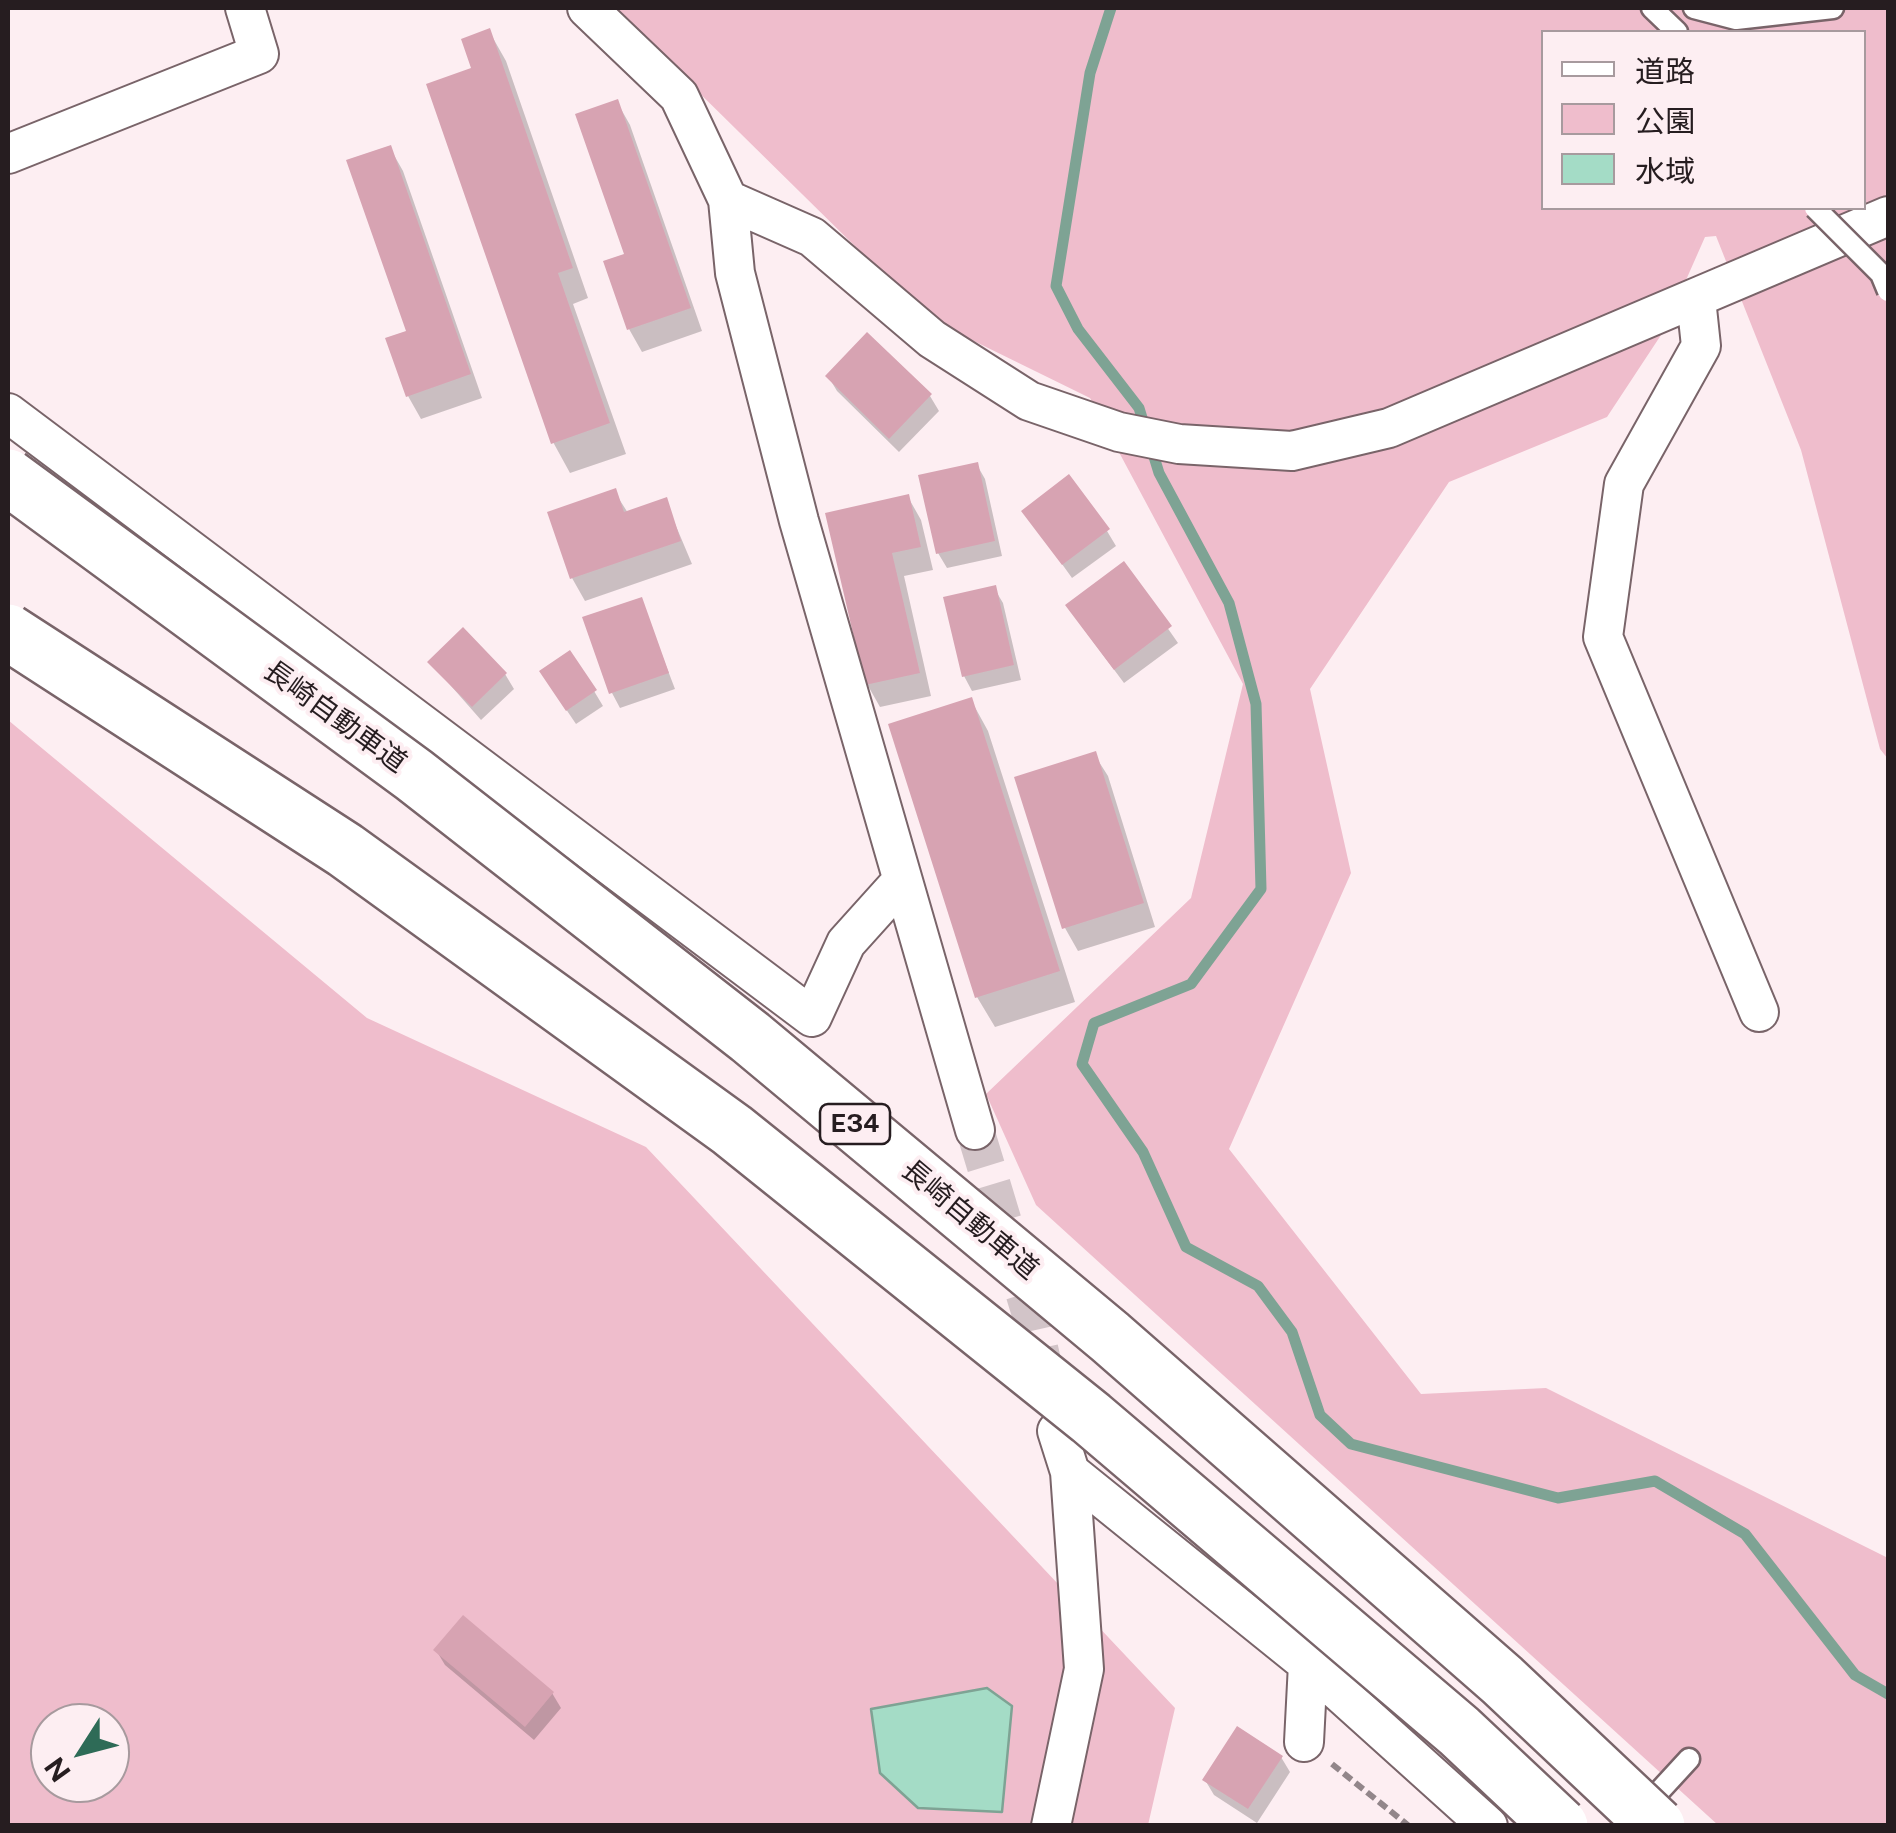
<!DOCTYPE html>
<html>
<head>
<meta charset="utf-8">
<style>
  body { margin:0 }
  #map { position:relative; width:1896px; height:1833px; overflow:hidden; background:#fdeef2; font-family:"Public Sans","Noto Sans JP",sans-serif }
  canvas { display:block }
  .frame { position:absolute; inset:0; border:10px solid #261d20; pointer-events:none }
  .legend { position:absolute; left:1541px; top:30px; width:325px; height:180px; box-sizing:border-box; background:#fdeef2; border:2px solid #a79a9e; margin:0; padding:12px 18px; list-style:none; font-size:30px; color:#261d20 }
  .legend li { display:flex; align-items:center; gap:20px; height:50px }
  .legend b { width:50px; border:2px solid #a79a9e }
  .north { position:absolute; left:30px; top:1703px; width:100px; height:100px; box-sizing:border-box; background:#fdeef2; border:2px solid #a79a9e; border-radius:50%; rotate:234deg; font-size:28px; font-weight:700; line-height:40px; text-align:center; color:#261d20 }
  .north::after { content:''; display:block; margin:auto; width:35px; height:45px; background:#2e6b57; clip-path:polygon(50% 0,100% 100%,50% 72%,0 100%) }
</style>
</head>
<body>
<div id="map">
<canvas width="1896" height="1833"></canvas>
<div class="frame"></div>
<ul class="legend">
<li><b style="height:12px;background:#fff"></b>道路</li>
<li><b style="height:28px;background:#efbdcc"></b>公園</li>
<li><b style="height:28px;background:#a4dcc6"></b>水域</li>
</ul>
<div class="north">N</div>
</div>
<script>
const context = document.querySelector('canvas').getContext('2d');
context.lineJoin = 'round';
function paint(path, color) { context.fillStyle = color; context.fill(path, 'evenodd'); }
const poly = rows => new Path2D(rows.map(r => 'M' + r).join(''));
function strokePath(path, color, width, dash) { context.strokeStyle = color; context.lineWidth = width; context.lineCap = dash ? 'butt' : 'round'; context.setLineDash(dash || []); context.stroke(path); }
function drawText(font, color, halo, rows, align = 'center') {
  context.font = font + ' "Public Sans","Noto Sans JP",sans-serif'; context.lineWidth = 8; context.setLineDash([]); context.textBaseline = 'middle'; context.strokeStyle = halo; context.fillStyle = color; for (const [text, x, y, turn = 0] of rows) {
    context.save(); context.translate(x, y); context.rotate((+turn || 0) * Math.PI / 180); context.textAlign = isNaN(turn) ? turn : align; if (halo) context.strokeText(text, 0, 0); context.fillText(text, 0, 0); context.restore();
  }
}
const green = poly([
  [613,8,1888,8,1888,759,1880,749,1801,450,1716,236,1705,237,1663,332,1607,417,1449,482,1310,689,1351,873,1229,1149,1421,1394,1546,1388,1888,1558,1888,1825,1718,1825,1036,1205,986,1094,1191,898,1243,684,1090,398,929,319],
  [1544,32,1864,32,1864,208,1544,208],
  [8,720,367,1018,646,1147,1175,1708,1148,1825,8,1825],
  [50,1723,110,1723,110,1783,50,1783]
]);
const water = poly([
  [987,1688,1012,1706,1002,1812,918,1808,880,1773,871,1709,987,1688]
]);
const shadow = poly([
  [489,31,506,61,588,298,573,304,626,454,570,473,553,442],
  [617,102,630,125,702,331,642,352,629,329,606,263,627,255],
  [390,148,403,171,482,398,421,419,408,396,409,333],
  [828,376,930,396,939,411,899,452,837,391],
  [977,465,985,479,1002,556,947,568,938,553],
  [614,491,628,513,665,500,692,564,585,601,572,578],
  [908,497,921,520,933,570,904,576,931,696,880,707,867,684,828,515],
  [1024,511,1107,531,1116,546,1072,578],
  [1123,564,1178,643,1124,683,1077,620],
  [994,588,1003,603,1021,680,972,691,964,676],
  [641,600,675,689,620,708,612,693],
  [430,662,505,674,514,689,481,720],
  [551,687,594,691,603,706,576,724],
  [971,700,988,731,1075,1002,995,1027,977,997],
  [1094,754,1108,776,1155,927,1078,951,1065,928,1017,778],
  [436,1650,552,1693,561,1708,534,1740,445,1665],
  [1281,1757,1290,1772,1257,1823,1214,1795,1205,1780]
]);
const stream = poly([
  [1111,8,1090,73,1056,286,1078,329,1139,408,1159,473,1229,603,1256,704,1261,889,1191,984,1094,1023,1082,1064,1143,1152,1186,1247,1258,1286,1292,1332,1320,1415,1351,1444,1558,1498,1655,1481,1745,1534,1855,1675,1888,1694]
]);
const building = poly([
  [490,28,573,268,558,273,610,423,551,444,426,84,471,68,461,39],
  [618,99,691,308,627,330,603,261,624,254,575,114],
  [391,145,471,374,406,397,385,338,406,331,346,160],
  [867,332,932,394,889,439,825,376],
  [978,462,995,541,936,554,918,475],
  [1069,474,1110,529,1062,565,1021,511],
  [616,488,624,512,667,497,681,541,570,579,547,512],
  [909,494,921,547,892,553,920,673,865,685,825,513],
  [1124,561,1172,626,1114,670,1065,605],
  [996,585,1014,665,962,677,943,597],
  [642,597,669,673,609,694,582,617],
  [463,627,507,673,472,707,427,662],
  [570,650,597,690,566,711,539,671],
  [972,697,1060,971,975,998,888,724],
  [1096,751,1144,903,1062,929,1014,777],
  [463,1615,554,1692,525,1727,433,1650],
  [1237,1726,1283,1756,1248,1809,1202,1780]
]);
const streetTunnel = poly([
  [975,1130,1033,1321,1048,1388]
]);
const path = poly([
  [1332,1764,1409,1826]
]);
const lane = poly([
  [1652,8,1677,32],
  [1694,8,1736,19,1833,8],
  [1643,1809,1689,1759]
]);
const street = poly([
  [587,8,679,96,728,200,735,273,799,521,975,1130],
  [8,154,259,54,245,8],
  [728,200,812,237,932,339,1029,401,1119,432,1179,444,1292,451,1389,428,1888,216],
  [1696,299,1701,346,1624,484,1603,637,1759,1012],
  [8,413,812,1017,846,943,900,883],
  [1070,1472,1308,1664,1488,1826],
  [1304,1742,1308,1664],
  [1051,1826,1084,1669,1070,1472,1057,1431]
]);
const laneBridge = poly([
  [1815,208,1881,274,1888,291]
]);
const highwayBridge = poly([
  [8,477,414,775,750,1037,1110,1337,1502,1680,1657,1826],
  [8,632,345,850,732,1130,1091,1418,1459,1731,1560,1826]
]);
const shields = [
  [855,1124,70]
];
const shieldNames = [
  ["E34",855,1124]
];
const streetNames = [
  ["長崎自動車道",335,717,36],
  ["長崎自動車道",970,1220,40]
];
paint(green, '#efbdcc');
paint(water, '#a4dcc6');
strokePath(water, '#7ea394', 2.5);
paint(shadow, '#0003');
strokePath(stream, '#7ea394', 11);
paint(building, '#d7a3b2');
strokePath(streetTunnel, '#d2c4c8', 38, [38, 19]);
strokePath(lane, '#796469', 25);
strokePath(street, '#796469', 42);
strokePath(path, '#92868a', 6, [10, 5]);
strokePath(lane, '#fff', 20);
strokePath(street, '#fff', 38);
strokePath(laneBridge, '#796469', 25, []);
strokePath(highwayBridge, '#796469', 60, []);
strokePath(laneBridge, '#fff', 20);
strokePath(highwayBridge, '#fff', 55);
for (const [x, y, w] of shields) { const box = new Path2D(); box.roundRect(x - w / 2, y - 20, w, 40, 8); context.fillStyle = '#fdeef2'; context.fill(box); strokePath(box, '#261d20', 2.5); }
drawText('bold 25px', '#261d20', null, shieldNames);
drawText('28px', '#261d20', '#fdeef2', streetNames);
</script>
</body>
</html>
